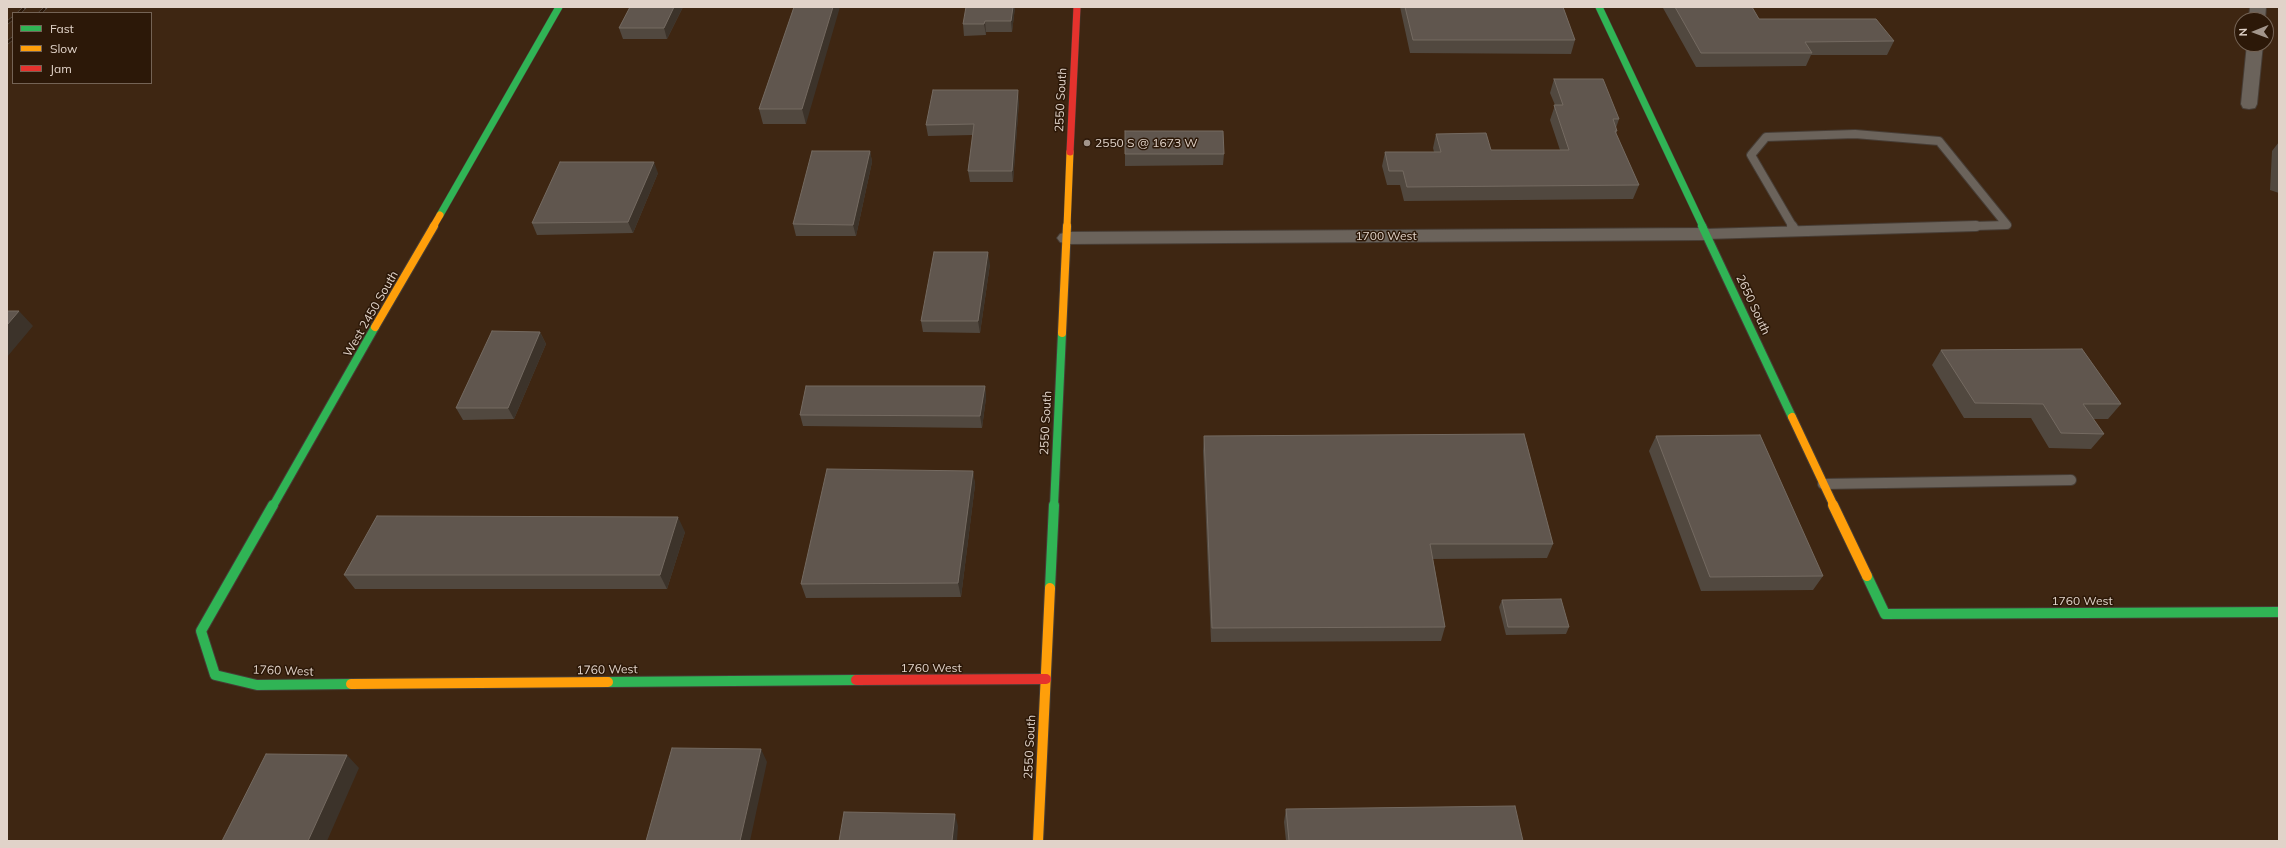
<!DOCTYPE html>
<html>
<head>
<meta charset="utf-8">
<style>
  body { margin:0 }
  #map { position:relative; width:2286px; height:848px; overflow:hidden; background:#2e2319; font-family:Mulish,sans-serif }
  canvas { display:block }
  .frame { position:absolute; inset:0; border:8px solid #e1d3c9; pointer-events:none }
  .legend { position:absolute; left:12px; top:12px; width:140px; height:72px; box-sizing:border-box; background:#2c1808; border:1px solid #746355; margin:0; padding:5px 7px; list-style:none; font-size:12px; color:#e1d3c9 }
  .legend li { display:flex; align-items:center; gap:8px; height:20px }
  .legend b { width:20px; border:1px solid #746355 }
  .north { position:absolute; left:2234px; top:12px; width:40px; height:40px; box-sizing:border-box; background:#2c1808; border:1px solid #746355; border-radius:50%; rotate:269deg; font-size:11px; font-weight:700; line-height:16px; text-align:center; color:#e1d3c9 }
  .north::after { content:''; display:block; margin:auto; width:14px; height:18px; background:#a2958b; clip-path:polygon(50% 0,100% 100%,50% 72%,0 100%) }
</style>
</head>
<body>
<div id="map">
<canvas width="2286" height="848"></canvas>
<div class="frame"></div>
<ul class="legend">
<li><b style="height:5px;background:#30b455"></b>Fast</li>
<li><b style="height:5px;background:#ff9f0a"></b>Slow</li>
<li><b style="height:5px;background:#e5322d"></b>Jam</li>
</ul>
<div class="north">N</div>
</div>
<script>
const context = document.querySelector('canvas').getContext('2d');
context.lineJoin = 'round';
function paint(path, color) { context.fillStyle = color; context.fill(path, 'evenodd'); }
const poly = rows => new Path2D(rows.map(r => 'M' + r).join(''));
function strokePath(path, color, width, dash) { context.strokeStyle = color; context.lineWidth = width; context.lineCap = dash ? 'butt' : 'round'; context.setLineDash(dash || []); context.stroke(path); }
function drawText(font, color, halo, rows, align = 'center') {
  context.font = font + ' Mulish,sans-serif'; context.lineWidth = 3; context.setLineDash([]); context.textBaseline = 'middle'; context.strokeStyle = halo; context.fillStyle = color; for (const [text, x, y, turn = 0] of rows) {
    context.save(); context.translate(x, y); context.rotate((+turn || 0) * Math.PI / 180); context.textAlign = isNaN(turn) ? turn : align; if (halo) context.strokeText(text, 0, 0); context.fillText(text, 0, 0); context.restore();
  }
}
const built = poly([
  [7,7,2279,7,2279,841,7,841],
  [13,13,151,13,151,83,13,83],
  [2242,20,2266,20,2266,44,2242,44]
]);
const laneFar1 = poly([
  [1793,227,1751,155,1766,137,1855,134,1939,141,2007,225,1942,227]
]);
const lane = poly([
  [1792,226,1795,231],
  [1706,234,1976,226],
  [1823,484,2071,480]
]);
const street = poly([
  [2250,7,2266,7,2265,20,2249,20,2250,7],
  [2247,44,2263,44,2257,104,2255,108,2249,109,2243,108,2241,104,2247,44],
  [1706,228,1713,230,1716,234,1713,238,1706,240,1067,244,1060,242,1057,238,1060,234,1067,232,1706,228]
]);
const fastFar2 = poly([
  [1599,7,1703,227],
  [440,215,559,7]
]);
const fastFar1 = poly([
  [1702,226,1792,417],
  [273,506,375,327],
  [1054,506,1062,333]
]);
const fast = poly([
  [273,505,201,631,215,675,257,685,351,684],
  [1867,576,1885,614,2279,612],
  [1050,588,1054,505],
  [608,682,856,680]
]);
const slowFar2 = poly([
  [433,227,440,215],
  [1067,227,1070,152]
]);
const slowFar1 = poly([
  [375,327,434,226],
  [1062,333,1067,226],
  [1792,417,1834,506]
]);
const slow = poly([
  [1833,505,1867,576],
  [351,684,608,682],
  [1038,841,1050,588]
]);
const jamFar1 = poly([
  [1070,152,1077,7]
]);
const jam = poly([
  [856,680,1046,679]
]);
const rail = poly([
  [19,13,25,7],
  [40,13,46,7],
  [7,23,13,18],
  [7,43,13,38]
]);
const wall = poly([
  [630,7,683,7,667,39,623,39,619,28],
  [794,7,806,124,763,124,759,109],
  [1015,7,1012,32,986,32,986,35,964,36,963,24],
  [1400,7,1563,7,1575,40,1571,54,1410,53],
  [1657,7,1752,7,1759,19,1894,41,1887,55,1811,55,1806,66,1696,67,1663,8,1658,8],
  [1554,79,1619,119,1616,128,1617,131,1616,134,1639,185,1633,199,1404,201,1400,185,1387,185,1382,166,1385,152,1434,152,1433,148,1436,134,1491,150,1560,150,1550,120,1555,105,1550,93],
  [1019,101,1013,182,970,182,968,171,973,135,928,136,926,125],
  [2279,142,2279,193,2270,190,2272,151],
  [870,151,872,162,856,236,796,236,793,224],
  [1125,154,1224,154,1223,165,1125,166],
  [658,173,633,233,537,235,532,223],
  [990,264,980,333,923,332,921,321],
  [540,332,546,344,514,419,463,420,456,408],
  [1941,350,2121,404,2108,419,2093,419,2104,434,2091,449,2049,448,2031,418,1964,418,1932,365],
  [985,386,986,398,982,428,803,426,800,415],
  [1204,436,1553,544,1547,558,1433,559,1445,627,1441,641,1211,642,1203,451],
  [1656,436,1823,576,1813,590,1701,591,1649,451],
  [973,471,975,485,961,597,806,598,801,584],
  [685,532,667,589,355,589,344,575],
  [1502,600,1569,627,1566,634,1506,635,1499,607],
  [1286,809,1523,841,1286,841,1284,822]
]);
const shadedWall = poly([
  [674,7,683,7,667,39,664,28],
  [833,7,840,7,806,124,802,109],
  [1013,7,1015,7,1012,32,1011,21],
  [985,21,986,32,986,35,984,24],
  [1018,90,1019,101,1013,182,1012,171],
  [870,151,872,162,856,236,853,225],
  [654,162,658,173,633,233,628,222],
  [988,252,990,264,980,333,978,321],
  [19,311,33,326,7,357,7,325],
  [540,332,546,344,514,419,508,408],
  [985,386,986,398,982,428,980,416],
  [973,471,975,485,961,597,958,583],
  [678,517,685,532,667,589,660,575],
  [761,749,767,762,750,841,740,841],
  [347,755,359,768,327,841,308,841],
  [955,814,958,826,957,841,952,841]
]);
const building = poly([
  [630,7,674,7,664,28,619,28,630,7],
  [794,7,833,7,802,109,759,109,794,7],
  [966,7,1013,7,1011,21,985,21,984,24,963,24,966,7],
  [1405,7,1563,7,1575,40,1413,40,1405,7],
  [1675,7,1752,7,1759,19,1876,19,1894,41,1805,42,1812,53,1701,53,1675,7],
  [1554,79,1603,79,1619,119,1613,119,1617,131,1615,131,1639,185,1407,187,1403,171,1389,171,1385,152,1441,152,1436,134,1486,133,1491,150,1569,150,1554,105,1563,105,1554,79],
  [933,90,1018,90,1012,171,968,171,974,124,926,125,933,90],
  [1125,131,1223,131,1224,154,1125,154,1125,131],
  [812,151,870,151,853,225,793,224,812,151],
  [560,162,654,162,628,222,532,223,560,162],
  [934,252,988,252,978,321,921,321,934,252],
  [7,311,19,311,7,325,7,311],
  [492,331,540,332,508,408,456,408,492,331],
  [2082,349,2121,404,2083,404,2104,434,2061,433,2043,404,1975,403,1941,350,2082,349],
  [806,386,985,386,980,416,800,415,806,386],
  [1524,434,1553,544,1430,544,1445,627,1212,628,1204,436,1524,434],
  [1760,435,1823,576,1710,577,1656,436,1760,435],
  [827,469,973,471,958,583,801,584,827,469],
  [377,516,678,517,660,575,344,575,377,516],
  [1561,599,1569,627,1508,627,1502,600,1561,599],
  [672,748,761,749,740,841,646,841,672,748],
  [266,754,347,755,308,841,222,841,266,754],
  [1515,806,1523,841,1289,841,1286,809,1515,806],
  [844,812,955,814,952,841,839,841,844,812]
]);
const markers = [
  [1087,143,4,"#a2958b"]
];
const streetNames = [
  ["2550 South",1061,100,-87],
  ["1700 West",1386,236],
  ["2650 South",1753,305,65],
  ["West 2450 South",371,314,-60],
  ["2550 South",1046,423,-87],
  ["1760 West",2082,601],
  ["1760 West",931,668],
  ["1760 West",607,670,-1],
  ["1760 West",283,671,2],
  ["2550 South",1030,747,-87]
];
const poiNames = [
  ["2550 S @ 1673 W",1095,143]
];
paint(built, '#3e2612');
strokePath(laneFar1, '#473d35', 10);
strokePath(lane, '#473d35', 12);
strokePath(street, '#473d35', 2);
strokePath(fastFar2, '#473d35', 8);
strokePath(fastFar1, '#473d35', 10);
strokePath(fast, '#473d35', 12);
strokePath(slowFar2, '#473d35', 8);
strokePath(slowFar1, '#473d35', 10);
strokePath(slow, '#473d35', 12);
strokePath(jamFar1, '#473d35', 8);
strokePath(jam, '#473d35', 12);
strokePath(laneFar1, '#6b635b', 8);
strokePath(lane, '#6b635b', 10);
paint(street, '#6b635b');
strokePath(fastFar2, '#30b455', 7);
strokePath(fastFar1, '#30b455', 8);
strokePath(fast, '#30b455', 10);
strokePath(slowFar2, '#ff9f0a', 7);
strokePath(slowFar1, '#ff9f0a', 8);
strokePath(slow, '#ff9f0a', 10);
strokePath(jamFar1, '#e5322d', 7);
strokePath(jam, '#e5322d', 10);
strokePath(rail, '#665e56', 3.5);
strokePath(rail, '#2c1808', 2.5, [7]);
paint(wall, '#51483f');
paint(shadedWall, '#3c332a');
paint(building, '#60564e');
strokePath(building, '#746a61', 1);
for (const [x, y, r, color] of markers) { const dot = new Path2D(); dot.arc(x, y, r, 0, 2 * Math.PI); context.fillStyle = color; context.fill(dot); strokePath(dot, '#2c1808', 1.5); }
drawText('12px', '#e1d3c9', '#2c1808', streetNames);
drawText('12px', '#e1d3c9', '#2c1808', poiNames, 'left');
</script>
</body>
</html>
